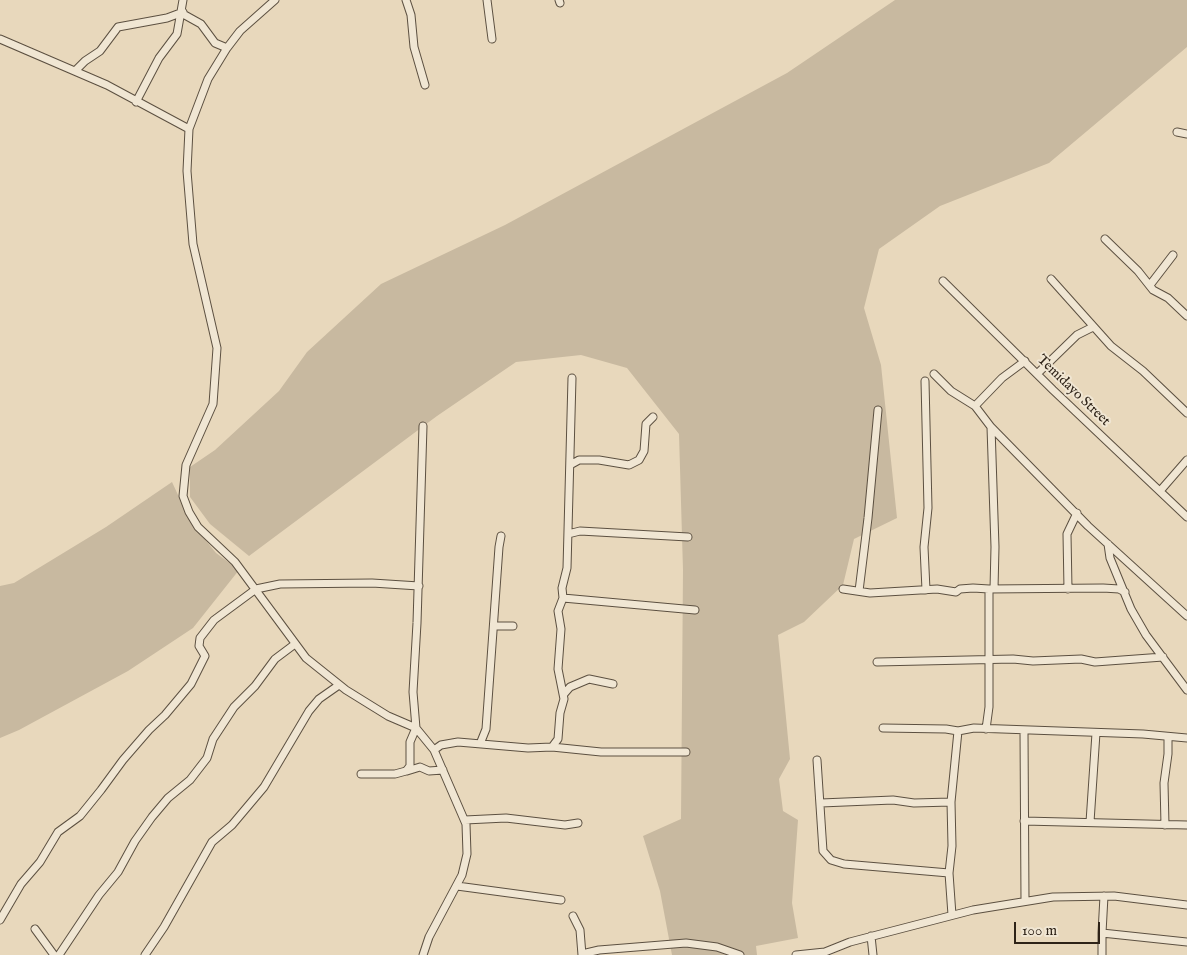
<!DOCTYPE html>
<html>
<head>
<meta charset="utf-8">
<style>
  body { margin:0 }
  #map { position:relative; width:1187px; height:955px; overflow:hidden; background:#e8d8bc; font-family:"IM FELL English",serif }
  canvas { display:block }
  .scale { position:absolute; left:1014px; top:922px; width:86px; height:22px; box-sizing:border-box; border:2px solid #2e2318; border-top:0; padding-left:6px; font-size:15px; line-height:18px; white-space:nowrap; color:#2e2318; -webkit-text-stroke:4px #f0e6d3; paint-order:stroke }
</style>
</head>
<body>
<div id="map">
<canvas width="1187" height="955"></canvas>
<div class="scale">100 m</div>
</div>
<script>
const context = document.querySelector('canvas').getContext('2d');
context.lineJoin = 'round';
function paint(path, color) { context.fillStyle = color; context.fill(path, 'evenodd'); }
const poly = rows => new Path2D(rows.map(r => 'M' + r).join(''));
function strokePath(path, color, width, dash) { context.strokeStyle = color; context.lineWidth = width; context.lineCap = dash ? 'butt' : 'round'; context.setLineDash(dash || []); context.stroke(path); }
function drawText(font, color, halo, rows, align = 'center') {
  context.font = font + ' "IM FELL English",serif'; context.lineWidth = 4; context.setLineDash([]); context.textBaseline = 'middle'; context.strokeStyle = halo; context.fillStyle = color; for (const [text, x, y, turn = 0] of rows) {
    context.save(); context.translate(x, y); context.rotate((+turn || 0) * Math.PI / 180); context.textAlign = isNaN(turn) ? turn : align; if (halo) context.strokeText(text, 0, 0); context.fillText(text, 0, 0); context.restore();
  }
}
const green = poly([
  [895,0,1187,0,1187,47,1049,163,940,206,879,249,864,308,881,365,897,518,854,539,843,585,804,622,778,635,790,759,779,779,783,811,798,820,792,903,798,938,756,946,757,955,672,955,660,891,643,836,681,819,683,570,679,434,627,368,581,355,516,362,437,416,249,556,210,524,190,497,190,467,215,450,279,391,307,352,381,284,505,225,787,73],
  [172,482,190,521,216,553,239,570,193,628,128,671,19,730,0,738,0,586,14,583,106,527]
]);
const street = poly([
  [275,0,240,31,227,48,208,79,189,129,187,171,193,244,217,348,213,404,186,465,183,496,189,512,198,527,235,562,306,658,346,690,388,716,416,728,434,750,466,824,467,854,462,875,429,937,423,955],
  [406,0,411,15,414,47,425,85],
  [487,0,492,39],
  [559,0,560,3],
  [183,14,201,24,215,43,227,48],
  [0,39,107,85,189,129],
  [75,71,85,61,100,51,118,27,167,18,183,12],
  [136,102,159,58,177,34,183,0],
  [1177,132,1187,134],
  [1105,239,1138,271,1153,290,1168,298,1187,316],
  [1051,279,1111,346,1143,371,1187,413],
  [943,281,1053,390,1187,517],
  [1150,285,1173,255],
  [1038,373,1077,335,1093,327],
  [934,374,951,391,975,406,991,427,995,547,994,589],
  [925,381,928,508,924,547,926,590],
  [975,406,1002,378,1025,361],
  [991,427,1088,526,1187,616],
  [570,465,579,460,599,460,629,465,639,460,644,451,646,424,653,417],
  [1160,491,1187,460],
  [568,534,580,531,688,537],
  [1108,544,1110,558,1131,609,1146,635,1187,690],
  [843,589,870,593,937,589,956,592,960,589,973,588,989,589],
  [1068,589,1067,534,1077,513],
  [859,591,868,518,878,410],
  [563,598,695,610],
  [494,626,513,626],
  [877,662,1013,659,1033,661,1081,659,1095,662,1163,657],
  [564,694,570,687,589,679,613,684],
  [883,728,946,729,958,731,974,728,1143,734,1187,738],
  [986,729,989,707,989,589,1103,588,1119,589,1125,592],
  [1024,731,1025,901],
  [480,744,486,729,499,547,501,536],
  [552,747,558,739,560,713,564,699,558,669,561,629,558,611,563,598,562,588,567,568,572,378],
  [434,750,441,745,458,742,528,748,552,747,601,752,686,752],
  [817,760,823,851,831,860,844,864,949,873],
  [407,771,420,767,429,771,443,770],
  [361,774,395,774,406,771,410,766,410,742,416,728,413,692,417,623,423,426],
  [821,803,893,800,914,803,951,802],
  [465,820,506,818,565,825,578,823],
  [1024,821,1187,825],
  [1090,822,1096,733],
  [1165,825,1164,783,1168,754,1168,737],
  [457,886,561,900],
  [952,915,949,873,952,846,951,802,958,731],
  [573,916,580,930,582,955],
  [0,920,21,884,40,862,58,832,80,816,101,790,123,760,149,730,165,715,191,684,205,656,199,646,200,638,214,620,256,589,280,584,372,583,419,586],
  [35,929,54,955],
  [1102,933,1104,896],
  [871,936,873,955],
  [582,954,599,950,686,943,717,947,740,955],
  [59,955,99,895,118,872,135,841,152,817,168,798,190,780,207,758,213,739,234,707,255,686,275,659,295,644],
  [145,955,164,927,212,842,232,825,264,787,309,711,319,699,339,685],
  [796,955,825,952,850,942,973,910,1053,897,1114,896,1187,905],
  [1102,955,1102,933,1187,942]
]);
const streetNames = [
  ["Temidayo Street",1073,391,44]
];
paint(green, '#c8b9a0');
strokePath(street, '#5c5041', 9);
strokePath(street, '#f0e6d3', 7);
drawText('14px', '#2e2318', '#f0e6d3', streetNames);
</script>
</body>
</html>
